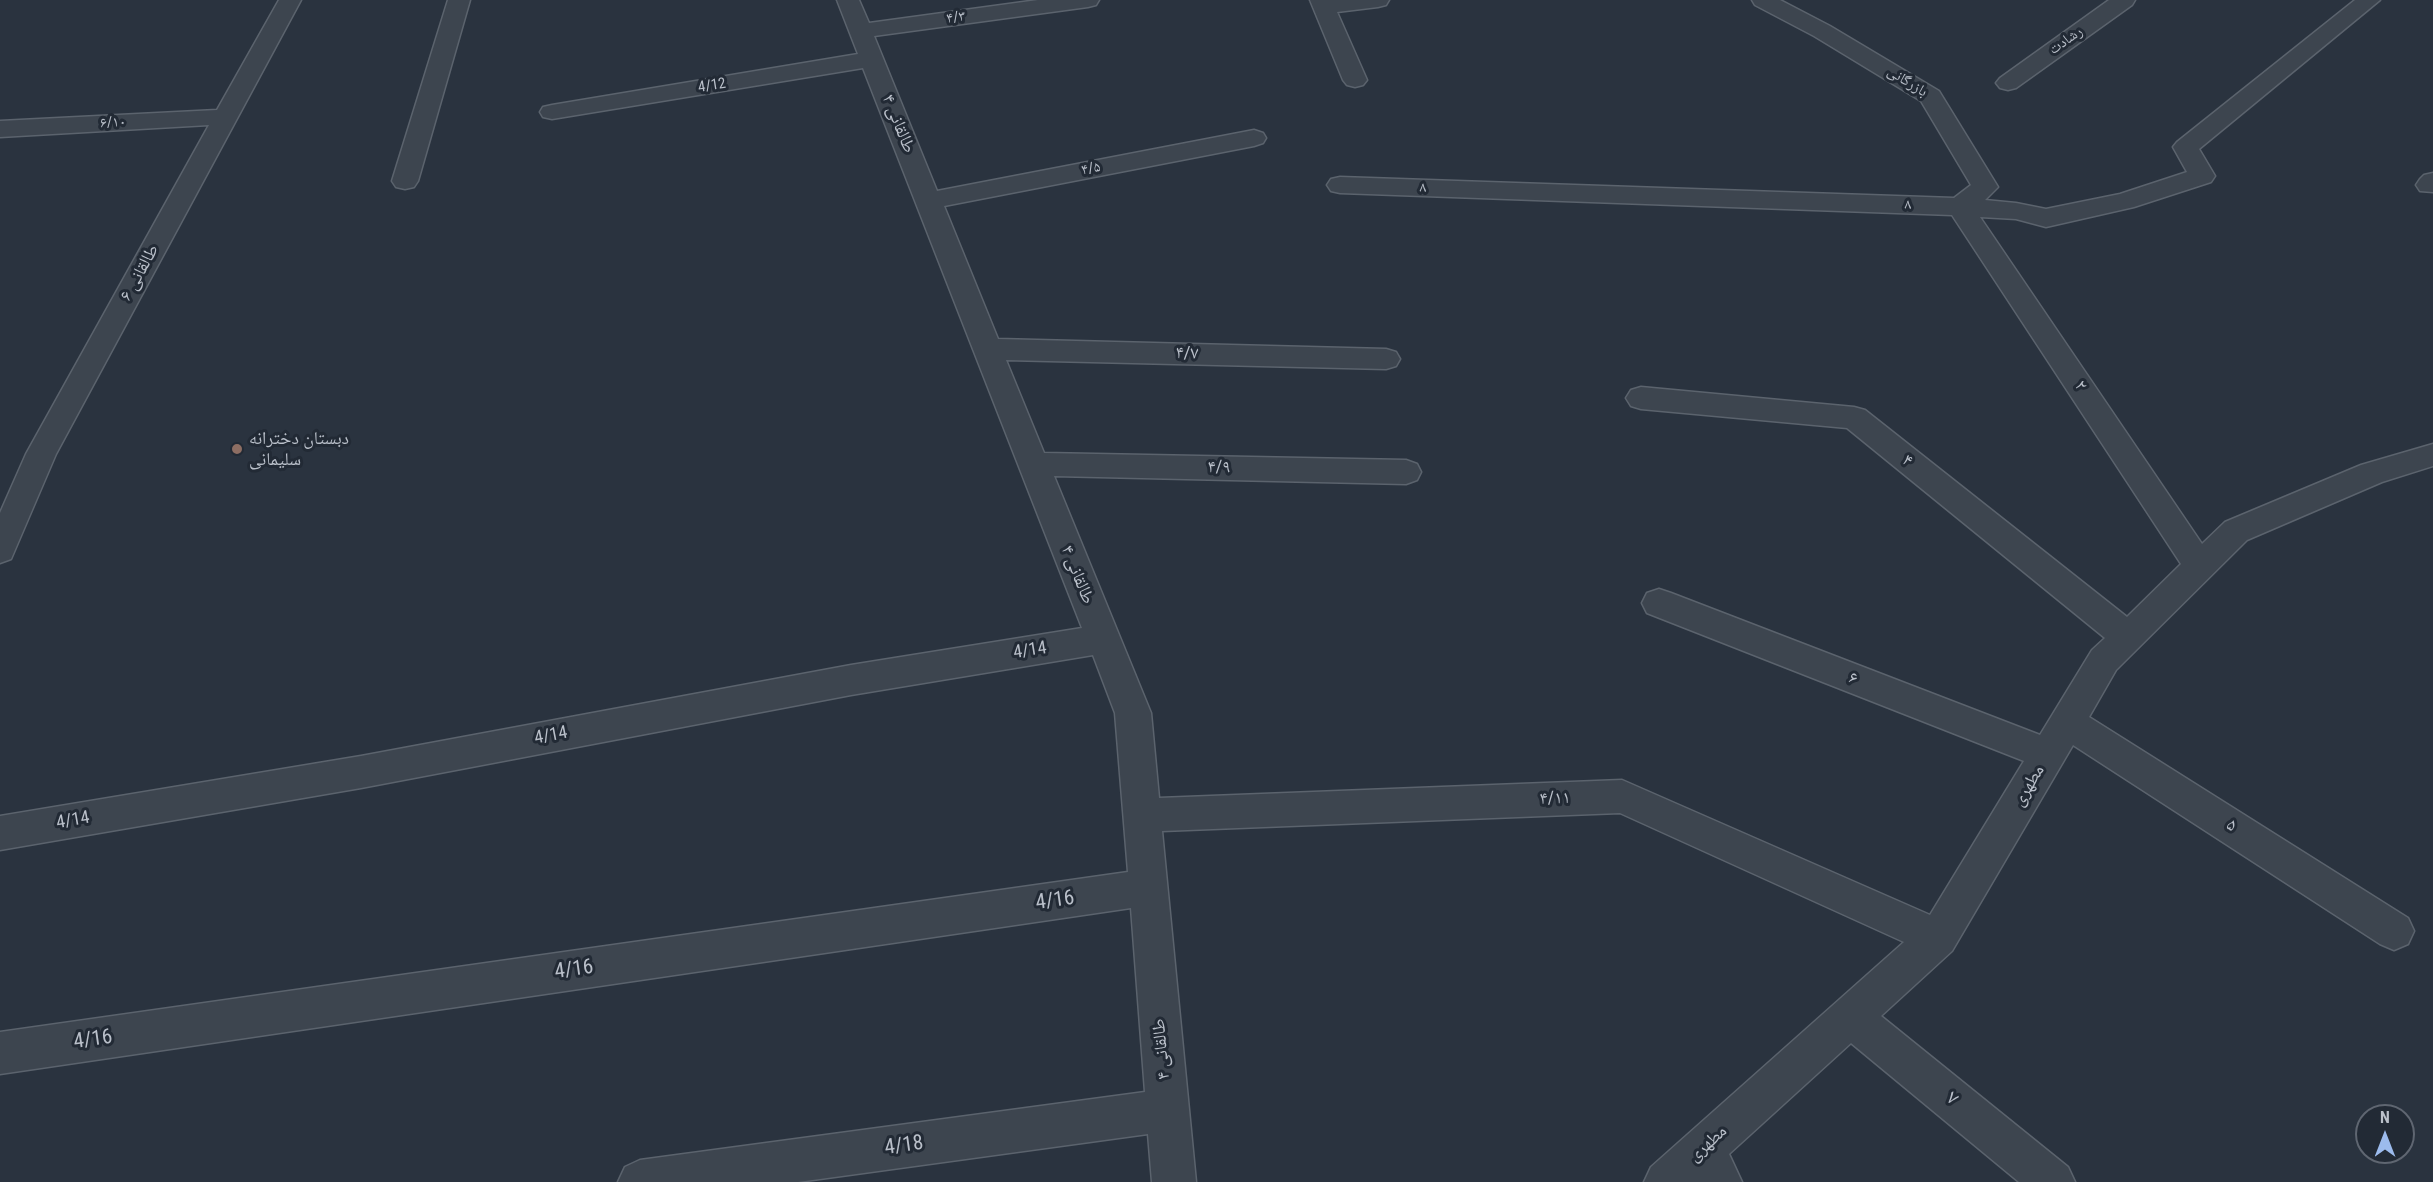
<!DOCTYPE html>
<html>
<head>
<meta charset="utf-8">
<style>
  body { margin:0 }
  #map { position:relative; width:2433px; height:1182px; overflow:hidden; background:#2a333f; font-family:"Roboto Condensed",sans-serif }
  canvas { display:block }
  .north { position:absolute; left:2355px; top:1104px; width:60px; height:60px; box-sizing:border-box; background:#222a35; border:2px solid #5f6671; border-radius:50%; rotate:0deg; font-size:16px; font-weight:700; line-height:24px; text-align:center; color:#bac0ca }
  .north::after { content:''; display:block; margin:auto; width:21px; height:27px; background:#9cbbed; clip-path:polygon(50% 0,100% 100%,50% 72%,0 100%) }
</style>
</head>
<body>
<div id="map">
<canvas width="2433" height="1182"></canvas>
<div class="north">N</div>
</div>
<script>
const context = document.querySelector('canvas').getContext('2d');
context.lineJoin = 'round';
const poly = rows => new Path2D(rows.map(r => 'M' + r).join(''));
function strokePath(path, color, width, dash) { context.strokeStyle = color; context.lineWidth = width; context.lineCap = dash ? 'butt' : 'round'; context.setLineDash(dash || []); context.stroke(path); }
function paint(path, color) { context.fillStyle = color; context.fill(path, 'evenodd'); }
function drawText(font, color, halo, rows, align = 'center') {
  context.font = font + ' "Roboto Condensed","Noto Naskh Arabic",sans-serif'; context.lineWidth = 6; context.setLineDash([]); context.textBaseline = 'middle'; context.strokeStyle = halo; context.fillStyle = color; for (const [text, x, y, turn = 0] of rows) {
    context.save(); context.translate(x, y); context.rotate((+turn || 0) * Math.PI / 180); context.textAlign = isNaN(turn) ? turn : align; if (halo) context.strokeText(text, 0, 0); context.fillText(text, 0, 0); context.restore();
  }
}
const minor = poly([
  [279,0,301,0,56,454,11,559,0,563,0,513,26,454,209,125,0,137,0,121,217,110,279,0],
  [448,0,470,0,418,181,414,187,405,189,396,187,392,181,448,0],
  [837,0,859,0,869,23,1038,0,1099,0,1096,5,1088,7,874,36,937,191,1254,130,1263,133,1266,138,1263,143,1254,146,944,206,998,339,1386,349,1396,352,1400,359,1396,366,1386,369,1006,360,1044,453,1406,460,1417,464,1421,472,1417,480,1406,484,1054,476,1151,713,1159,798,1622,780,1930,915,2024,761,1647,613,1642,603,1647,593,1659,589,1671,593,2040,735,2092,650,2105,638,1847,428,1641,409,1631,406,1626,398,1631,390,1641,387,1854,407,1865,410,2127,617,2181,564,1952,215,1340,193,1331,191,1327,185,1331,179,1340,177,1954,198,1971,185,1921,101,1814,36,1755,5,1752,0,1780,0,1830,26,1939,91,1998,187,1985,200,2016,203,2046,209,2120,194,2187,172,2173,147,2177,142,2355,0,2380,0,2199,149,2215,176,2211,182,2134,207,2046,227,2016,219,1980,217,2202,544,2225,522,2361,465,2433,444,2433,466,2382,482,2247,540,2116,670,2089,717,2408,918,2414,931,2408,944,2394,950,2380,944,2073,745,1952,951,1881,1016,2068,1167,2075,1182,2019,1182,1851,1043,1729,1154,1742,1182,1644,1182,1651,1167,1904,942,1620,813,1162,831,1196,1182,1152,1182,1148,1134,798,1182,618,1182,625,1167,640,1160,1145,1092,1131,908,0,1074,0,1032,1128,872,1115,713,1093,655,851,695,361,788,0,850,0,816,361,756,851,665,1082,628,863,68,552,119,543,117,540,112,543,107,552,105,858,54,837,0],
  [1310,0,1389,0,1386,5,1378,7,1337,12,1367,80,1363,85,1355,87,1347,85,1343,80,1310,0],
  [2109,0,2135,0,2132,5,2016,88,2008,90,2000,88,1996,83,2000,78,2109,0],
  [2433,173,2433,192,2420,191,2416,185,2420,179,2424,175,2433,173]
]);
const markers = [
  [237,449,6,"#8d6e63"]
];
const farStreetnames = [
  ["۴/۳",956,18,-8],
  ["رشادت",2066,41,-35],
  ["بازرگانی",1907,82,32],
  ["4/12",712,86,-9],
  ["۶/۱۰",113,123,-3],
  ["۴/۵",1091,169,-11],
  ["۸",1423,188,2],
  ["۸",1908,205,2]
];
const streetNames = [
  ["طالقانی ۴",898,124,68],
  ["طالقانی ۶",140,273,-61],
  ["۴/۷",1187,354,2],
  ["۲",2080,386,56],
  ["۴",1907,461,39],
  ["۴/۹",1219,468,1],
  ["طالقانی ۴",1077,575,68],
  ["4/14",1030,651,-9],
  ["۶",1853,679,21],
  ["4/14",551,736,-11],
  ["مطهری",2029,786,-59],
  ["۴/۱۱",1555,799,-2],
  ["4/14",73,821,-10],
  ["۵",2231,826,33],
  ["طالقانی ۴",1162,1049,-95],
  ["مطهری",1708,1144,-42]
];
const poiNames = [
  ["دبستان دخترانه",249,439],
  ["سلیمانی",249,460]
];
const nearStreetnames = [
  ["4/16",1055,901,-8],
  ["4/16",574,970,-8],
  ["4/16",93,1040,-8],
  ["۷",1952,1099,39],
  ["4/18",904,1146,-8]
];
strokePath(minor, '#5b636d', 3);
paint(minor, '#3d454f');
for (const [x, y, r, color] of markers) { const dot = new Path2D(); dot.arc(x, y, r, 0, 2 * Math.PI); context.fillStyle = color; context.fill(dot); strokePath(dot, '#222a35', 2); }
drawText('15px', '#bac0ca', '#222a35', farStreetnames);
drawText('18px', '#bac0ca', '#222a35', streetNames);
drawText('18px', '#bac0ca', '#222a35', poiNames, 'left');
drawText('21px', '#bac0ca', '#222a35', nearStreetnames);
</script>
</body>
</html>
